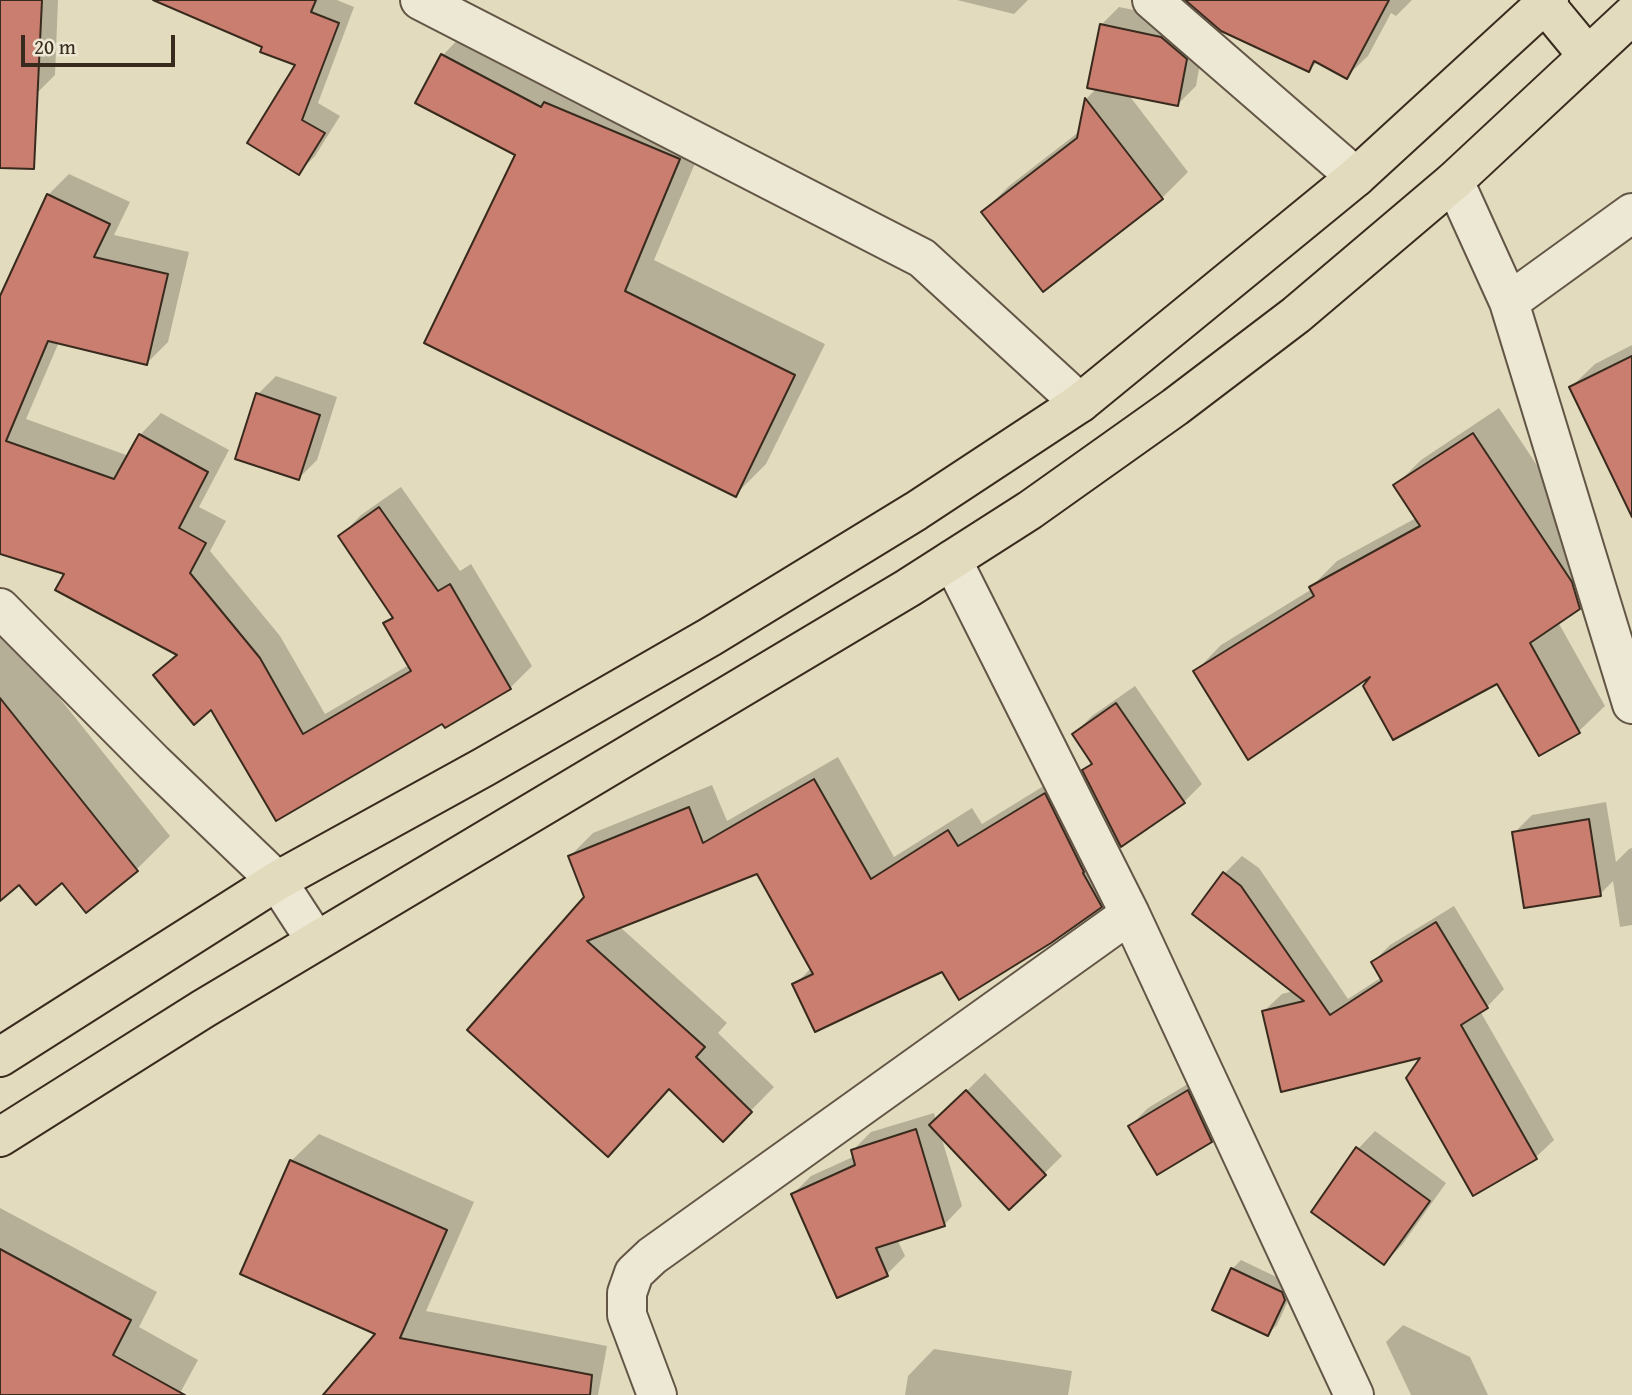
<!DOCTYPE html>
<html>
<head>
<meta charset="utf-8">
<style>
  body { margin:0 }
  #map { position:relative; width:1632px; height:1395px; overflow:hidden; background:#e3dbbd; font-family:"Gentium Book Plus",serif }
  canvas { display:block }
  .scale { position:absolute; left:21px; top:35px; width:154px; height:32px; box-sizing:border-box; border:4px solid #392a1e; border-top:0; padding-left:9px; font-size:21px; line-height:24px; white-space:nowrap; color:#392a1e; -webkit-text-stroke:5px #ede8d4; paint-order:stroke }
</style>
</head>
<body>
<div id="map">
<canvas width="1632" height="1395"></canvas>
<div class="scale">20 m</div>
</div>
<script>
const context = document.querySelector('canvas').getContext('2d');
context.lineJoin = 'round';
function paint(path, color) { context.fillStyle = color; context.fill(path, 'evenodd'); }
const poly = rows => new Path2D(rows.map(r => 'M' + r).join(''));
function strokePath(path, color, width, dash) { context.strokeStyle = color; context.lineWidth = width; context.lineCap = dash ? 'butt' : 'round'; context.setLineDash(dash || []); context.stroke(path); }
const shadow = poly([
  [0,0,58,0,55,75,37,93,0,92],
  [170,0,337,0,354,7,318,103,340,116,315,156,299,172,297,64,265,46],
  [957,0,1028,0,1014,14],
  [1190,0,1412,0,1396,16,1391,13,1368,56,1346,77,1318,61,1309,70],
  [1119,7,1179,19,1204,41,1196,86,1178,104,1128,94,1188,172,1162,198,983,212,1009,186,1080,131,1086,99,1097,88,1101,25],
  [473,24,710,128,654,260,825,344,766,464,735,495,518,155,417,102,443,55],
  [69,174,130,202,114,235,189,252,168,342,147,363,59,342,26,419,129,456,140,435,161,413,229,450,199,507,226,521,210,551,280,636,325,714,409,665,385,624,394,615,340,537,361,515,401,487,460,571,471,564,532,666,510,688,446,726,443,721,277,819,212,708,155,675,177,653,66,573,0,552,0,300,48,195],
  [1632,345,1632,501,1571,387,1595,364],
  [276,376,337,397,317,460,299,478,258,394],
  [1499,408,1597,556,1605,582,1579,608,1558,622,1605,706,1579,731,1540,754,1498,682,1376,671,1196,671,1221,645,1312,589,1311,587,1337,561,1416,518,1395,486,1421,460],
  [0,597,25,655,170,836,137,869,86,911,62,881,19,883,0,899],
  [1135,686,1202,784,1184,802,1084,770,1093,762,1074,734,1092,716],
  [838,757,894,857,972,808,982,824,1068,771,1124,882,1101,906,943,970,795,985,811,968,757,872,620,927,727,1023,718,1033,774,1087,723,1139,670,1088,632,1131,608,1154,469,1030,586,897,570,856,593,833,712,785,727,821],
  [1606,802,1616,862,1629,849,1632,848,1632,925,1620,927,1613,881,1600,894,1514,833,1532,815],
  [1242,856,1259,868,1348,999,1382,977,1373,962,1390,945,1454,906,1504,989,1487,1007,1480,1011,1554,1140,1536,1157,1474,1194,1424,1055,1264,1011,1282,994,1294,991,1194,913,1225,873],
  [985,1073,1062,1156,1009,1208,941,1136,962,1206,945,1224,897,1239,905,1256,887,1274,793,1194,811,1176,855,1156,853,1150,871,1132,934,1113,936,1121],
  [1206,1073,1229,1122,1211,1140,1130,1126,1148,1108],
  [1375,1131,1446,1183,1402,1245,1384,1263,1358,1149],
  [319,1134,474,1202,426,1311,607,1346,598,1395,326,1395,378,1334,291,1161],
  [0,1208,157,1292,139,1327,198,1360,179,1395,0,1395],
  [1241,1260,1291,1284,1293,1290,1277,1325,1268,1334,1232,1269],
  [1403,1325,1470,1357,1488,1395,1411,1395,1386,1342],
  [934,1349,1072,1371,1068,1395,905,1395,908,1376]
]);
const building = poly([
  [0,0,42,0,34,169,0,168,0,0],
  [153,0,316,0,311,12,339,23,302,120,325,133,299,175,247,143,295,65,260,52,262,47,153,0],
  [1185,0,1389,0,1347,79,1314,61,1309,72,1221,31,1185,0],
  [1100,24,1161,37,1187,59,1178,106,1087,88,1100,24],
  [441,54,541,107,544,102,680,159,625,291,795,375,736,497,424,343,515,155,415,103,441,54],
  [1085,98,1163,199,1043,292,981,212,1077,138,1085,98],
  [47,194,110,224,94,257,168,274,147,365,48,341,6,441,114,479,139,434,208,472,179,528,206,543,190,573,260,658,303,734,411,671,383,623,393,618,338,536,379,507,438,591,450,584,511,689,445,728,442,724,276,821,211,710,194,725,153,675,177,655,55,590,64,574,0,554,0,296,47,194],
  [1632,356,1632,517,1569,387,1632,356],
  [256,393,320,415,299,480,235,459,256,393],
  [1473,433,1572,582,1580,609,1530,643,1580,733,1539,756,1497,684,1393,740,1363,686,1370,677,1248,760,1193,671,1314,596,1309,587,1420,526,1393,485,1473,433],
  [0,698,138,871,86,913,62,883,36,905,19,885,0,901,0,698],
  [1116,703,1185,803,1121,847,1082,770,1092,764,1072,734,1116,703],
  [814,779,871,879,948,830,958,846,1045,793,1084,872,1083,873,1102,907,1051,943,959,1000,942,972,815,1032,792,984,813,974,757,874,587,941,705,1047,696,1057,752,1112,723,1142,669,1089,608,1157,467,1030,584,897,568,856,689,807,703,843,814,779],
  [1589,819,1601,896,1524,908,1512,832,1589,819],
  [1223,872,1241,886,1330,1015,1382,981,1371,962,1436,922,1488,1008,1461,1025,1537,1159,1473,1196,1406,1078,1420,1058,1281,1092,1262,1011,1304,1001,1192,914,1223,872],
  [966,1090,1046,1175,1009,1210,929,1125,966,1090],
  [1188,1090,1212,1142,1157,1175,1128,1126,1188,1090],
  [916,1129,945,1226,876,1248,888,1276,837,1298,791,1194,855,1165,851,1150,916,1129],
  [1356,1147,1430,1201,1384,1265,1311,1212,1356,1147],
  [290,1160,447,1230,400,1338,592,1375,590,1395,323,1395,375,1334,240,1274,290,1160],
  [0,1249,131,1320,113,1355,185,1395,0,1395,0,1249],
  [1231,1268,1282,1292,1285,1300,1268,1336,1212,1310,1231,1268]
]);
const minor = poly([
  [420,0,922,258,1080,403],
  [1152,0,1356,177],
  [1454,181,1509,302,1632,704],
  [1509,302,1632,213],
  [952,560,1130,914,1354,1395],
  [0,608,154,763,277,881,316,941],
  [657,1395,627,1315,627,1293,634,1273,652,1256,1130,914]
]);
const major = poly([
  [1545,4,1588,56],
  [0,1057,277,881,484,767,710,637,916,511,1080,403,1356,177,1549,0],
  [0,1137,203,1009,908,588,1030,510,1175,407,1296,315,1454,181,1632,15]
]);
paint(shadow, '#0003');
paint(building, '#c97e6f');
strokePath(building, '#392a1e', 2);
strokePath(minor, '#645646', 42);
strokePath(major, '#392a1e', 42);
strokePath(minor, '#ede8d4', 38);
strokePath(major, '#e3dbbd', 38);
</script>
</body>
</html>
